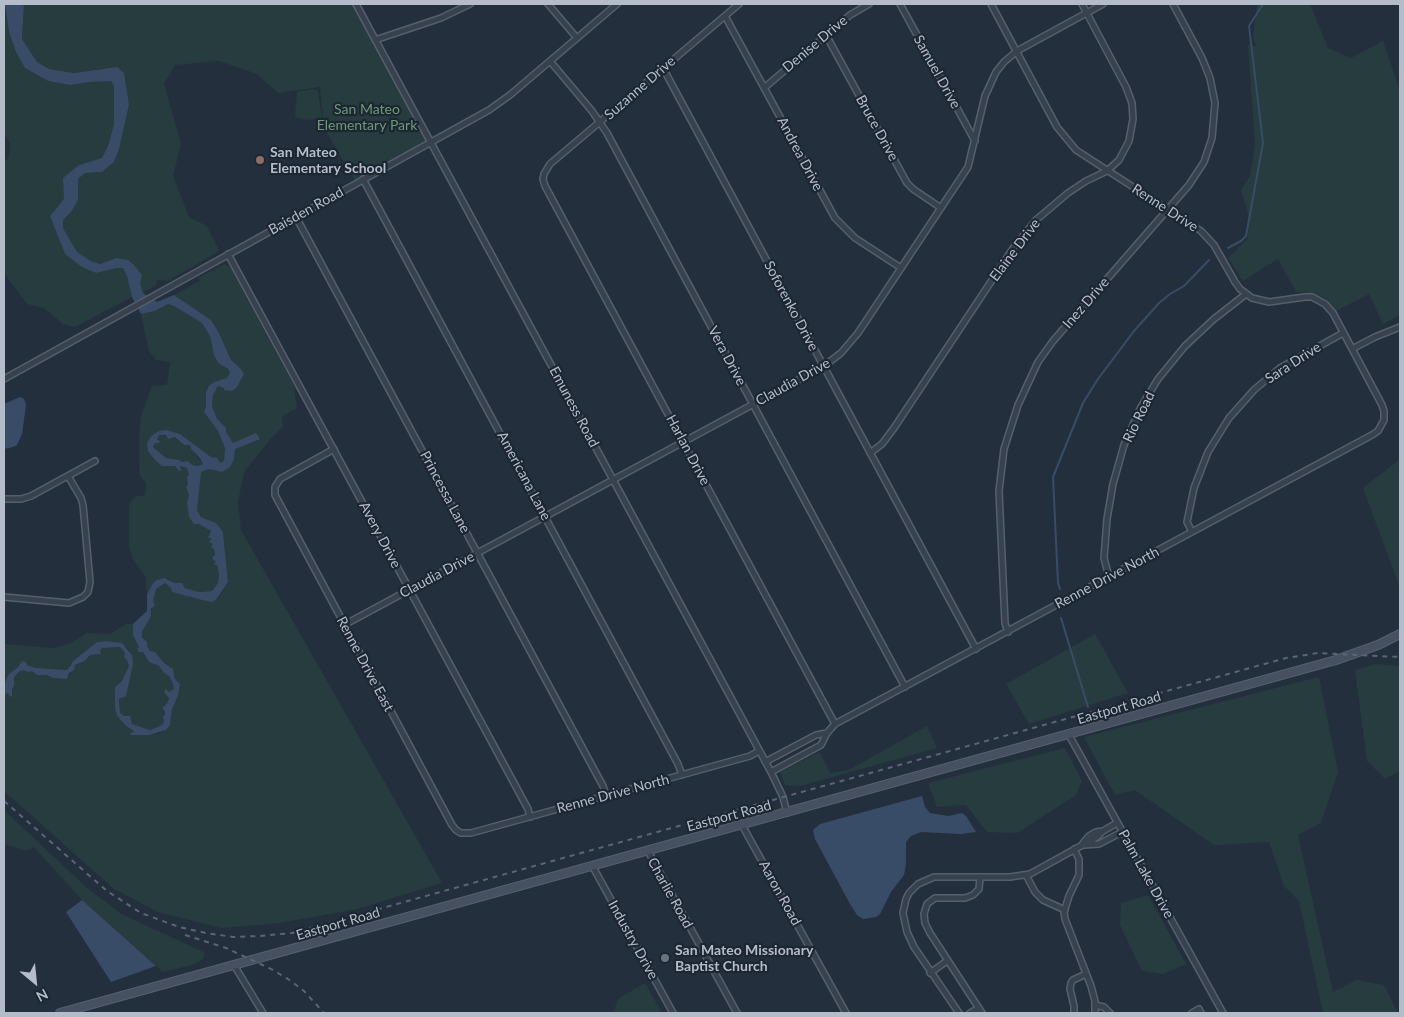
<!DOCTYPE html>
<html>
<head>
<meta charset="utf-8">
<style>
  body { margin:0 }
  #map { position:relative; width:1404px; height:1017px; overflow:hidden; background:#242f3e; font-family:Lato,sans-serif }
  canvas { display:block }
  .frame { position:absolute; inset:0; border:5px solid #b4bcc9; pointer-events:none }
  .north { position:absolute; left:10px; top:957px; width:50px; height:50px; -webkit-text-stroke:4px #1d2633; paint-order:stroke; rotate:152deg; font-size:14px; font-weight:700; line-height:20px; text-align:center; color:#b4bcc9 }
  .north::after { content:''; display:block; margin:auto; width:18px; height:22px; background:#b4bcc9; clip-path:polygon(50% 0,100% 100%,50% 72%,0 100%) }
</style>
</head>
<body>
<div id="map">
<canvas width="1404" height="1017"></canvas>
<div class="frame"></div>
<div class="north">N</div>
</div>
<script>
const context = document.querySelector('canvas').getContext('2d');
context.lineJoin = 'round';
function paint(path, color) { context.fillStyle = color; context.fill(path, 'evenodd'); }
const poly = rows => new Path2D(rows.map(r => 'M' + r).join(''));
function strokePath(path, color, width, dash) { context.strokeStyle = color; context.lineWidth = width; context.lineCap = dash ? 'butt' : 'round'; context.setLineDash(dash || []); context.stroke(path); }
function drawText(font, color, halo, rows, align = 'center') {
  context.font = font + ' Lato,sans-serif'; context.lineWidth = 4.5; context.setLineDash([]); context.textBaseline = 'middle'; context.strokeStyle = halo; context.fillStyle = color; for (const [text, x, y, turn = 0] of rows) {
    context.save(); context.translate(x, y); context.rotate((+turn || 0) * Math.PI / 180); context.textAlign = isNaN(turn) ? turn : align; if (halo) context.strokeText(text, 0, 0); context.fillText(text, 0, 0); context.restore();
  }
}
const green = poly([
  [4,4,5,4,9,32,25,68,48,81,70,85,90,82,111,81,114,86,114,124,108,146,102,159,79,165,64,199,50,216,65,254,96,273,117,268,123,268,127,276,132,297,75,327,63,324,44,308,27,304,4,273,4,162,9,157,10,143,4,134],
  [24,4,352,4,427,140,355,180,324,128,320,87,278,93,257,74,219,61,175,65,164,84,181,144,173,176,189,217,207,226,219,251,168,281,157,280,156,285,143,293,140,283,116,258,100,264,91,261,77,252,63,228,63,220,71,212,78,179,85,173,102,172,114,162,119,149,129,105,117,67,74,73,49,69,37,62,22,39],
  [1257,4,1310,4,1328,48,1351,58,1383,41,1398,86,1400,87,1400,315,1383,324,1369,294,1336,311,1333,306,1323,297,1304,292,1296,292,1278,259,1243,281,1228,258,1247,239,1250,220,1241,190,1250,176,1255,145,1248,45,1256,46,1253,38],
  [313,89,318,91,322,118,305,120,295,117,297,92],
  [225,264,231,268,294,386,297,408,282,416,283,427,272,437,244,472,238,502,241,530,442,883,357,909,280,923,221,928,158,912,114,889,4,791,4,695,8,693,10,694,14,686,14,677,19,672,24,669,32,671,37,675,47,675,53,678,67,679,75,665,85,661,90,655,95,654,102,648,120,647,125,653,129,666,127,674,118,685,115,698,117,716,126,726,134,731,133,736,139,734,150,735,158,734,166,730,171,721,172,709,178,696,180,684,175,679,173,669,164,663,155,652,150,651,147,646,147,642,142,637,142,632,151,616,153,601,156,589,165,583,171,588,172,592,212,602,217,600,228,583,223,532,208,519,201,517,197,510,200,472,208,469,222,472,234,459,235,449,233,443,217,419,212,406,213,395,218,386,224,388,240,368,231,360,218,331,211,320,174,295,200,281,198,278],
  [168,304,174,306,202,323,210,336,214,355,218,363,228,369,230,373,227,378,214,382,206,392,206,406,204,412,218,431,225,448,224,461,220,463,216,458,211,457,180,434,159,431,151,436,147,443,148,451,154,459,175,466,187,468,189,474,188,485,186,487,189,495,187,503,190,515,192,520,209,528,211,531,209,538,212,538,215,555,212,557,212,560,216,560,219,575,218,583,212,591,199,592,185,588,168,579,153,583,147,594,145,576,133,559,129,548,129,505,134,497,145,495,146,483,139,474,140,419,152,386,167,385,170,362,156,360,149,351,141,314,155,311],
  [159,435,175,437,184,445,190,445,191,449,203,464,198,466,192,465,188,461,182,462,179,460,166,458,153,447],
  [1400,459,1400,588,1363,488],
  [126,624,133,624,133,635,149,662,159,666,164,673,169,676,173,684,174,689,169,692,168,702,163,706,164,721,162,725,150,730,132,724,120,713,119,698,131,673,132,655,128,648,106,641,97,642,73,661,67,670,36,668,26,665,18,667,8,675,4,690,4,644,54,648,71,643,87,633,110,634],
  [1095,634,1128,693,1029,724,1006,684],
  [1376,664,1400,666,1400,771,1385,779,1367,761,1355,670],
  [1319,677,1338,772,1321,823,1298,835,1333,992,1356,980,1384,985,1398,1013,1323,1013,1299,901,1284,886,1269,842,1214,845,1135,790,1115,795,1084,737],
  [927,726,937,748,800,786,785,785,780,772,820,752,830,773,849,770],
  [1065,748,1082,781,1076,795,1017,833,987,832,966,805,937,807,928,783],
  [4,810,87,888,123,915,204,952,204,958,196,964,163,972,82,900,34,847,26,851,4,844],
  [1148,895,1186,964,1163,974,1142,971,1120,925,1121,903],
  [645,983,662,1013,613,1013,618,999]
]);
const water = poly([
  [5,4,24,4,22,39,37,62,49,69,74,73,117,67,124,73,129,105,119,149,114,162,102,172,85,173,78,179,78,200,71,212,63,220,63,228,77,252,91,261,100,264,116,258,128,260,134,265,142,275,140,283,143,293,157,302,174,295,211,320,218,331,231,360,240,368,244,374,237,387,232,391,224,390,224,388,218,386,213,395,212,406,217,419,226,428,226,432,233,443,256,433,260,439,235,449,234,459,230,467,222,472,208,469,201,472,197,510,201,517,216,523,223,532,228,582,216,600,212,602,202,600,172,592,171,588,165,583,156,589,153,601,155,605,151,609,151,616,142,632,142,637,147,642,147,646,150,651,155,652,164,663,173,669,175,679,180,684,178,696,172,709,170,725,166,730,150,735,131,735,130,734,134,731,126,726,117,716,115,708,115,687,122,681,129,666,127,660,124,657,125,653,120,647,102,648,100,650,101,654,90,655,85,661,75,665,74,670,69,673,67,679,53,678,47,675,37,675,32,671,28,672,24,670,20,671,14,677,14,686,12,689,12,696,10,697,8,693,4,695,5,683,8,675,18,667,22,661,26,662,27,665,36,668,67,670,71,665,73,661,97,642,106,641,122,643,132,655,133,664,126,696,119,699,120,713,124,716,130,716,132,724,150,730,162,725,164,721,163,716,165,715,164,710,162,708,168,702,169,698,164,692,166,689,169,692,174,689,173,684,169,676,164,673,159,666,149,662,143,652,139,652,137,649,139,647,133,635,133,624,147,611,147,594,153,583,157,580,164,578,175,583,182,583,185,588,199,592,212,591,218,583,219,575,217,565,214,564,216,561,213,560,212,557,215,555,214,549,211,547,213,544,209,542,212,538,208,538,211,531,199,524,194,524,189,517,187,503,189,495,186,487,188,485,187,477,189,474,187,468,180,466,181,470,179,471,175,466,162,466,154,459,148,451,147,443,151,436,159,431,166,430,180,434,211,457,217,458,220,463,224,461,225,448,218,431,204,412,206,406,206,392,209,386,214,382,227,378,230,373,228,369,218,363,214,355,210,336,202,323,174,306,168,304,155,311,141,314,132,297,127,276,123,268,117,268,96,273,82,267,65,254,50,216,64,199,63,178,79,165,102,158,108,146,114,124,114,86,111,81,90,82,70,85,48,81,25,68,16,52,9,32],
  [159,435,166,435,168,439,175,437,184,445,190,445,191,449,199,457,203,464,198,466,192,465,188,461,182,462,179,460,166,458,153,447,155,443,159,443,160,441,157,440],
  [20,397,24,399,26,405,22,434,17,445,13,447,4,449,4,404],
  [922,796,925,807,930,813,948,816,962,813,966,816,976,832,961,834,921,832,911,836,906,842,906,864,904,875,891,892,880,914,876,917,863,919,857,915,850,904,815,839,813,830,820,824],
  [82,900,156,966,111,982,66,912]
]);
const stream = poly([
  [1228,248,1241,241,1246,236,1263,143,1249,26,1263,4],
  [1060,589,1058,583,1053,477,1083,403,1098,379,1134,331,1159,303,1170,294,1184,286,1209,260],
  [1061,618,1088,707],
  [1091,718,1093,722]
]);
const street = poly([
  [356,4,771,772,783,797,787,813],
  [548,4,577,38],
  [739,4,550,164,544,174,543,179,545,186,835,724],
  [900,4,975,141],
  [725,16,835,218,855,238,901,268],
  [826,35,907,183,913,189,941,208],
  [375,40,441,18,470,4],
  [550,61,592,111,607,133,905,687],
  [663,68,976,649],
  [764,88,850,15,869,4],
  [363,179,678,764,682,775],
  [296,217,603,786,606,795],
  [228,254,528,809,530,817],
  [1352,349,1375,337,1400,327],
  [4,379,489,110,510,95,617,4],
  [334,449,280,479,275,487,275,495,452,825,456,830,461,833,471,833,750,756,759,751],
  [870,453,882,444,894,428,1014,247,1036,220,1068,193,1086,181,1107,171,1119,160,1129,141,1133,119,1132,103,1126,87,1082,4],
  [4,499,21,499,31,496,95,461],
  [1192,532,1187,522,1194,488,1208,452,1229,418,1254,390,1280,368,1343,333],
  [1109,577,1104,558,1107,519,1113,484,1124,445,1141,407,1158,379,1185,346,1214,319,1246,294],
  [4,597,69,603,83,597,88,592,90,582,83,505,81,498,68,476],
  [344,625,824,366,841,353,858,333,968,167,985,96,996,72,1004,62,1017,51,1103,4],
  [1008,632,1005,623,999,491,1004,449,1018,405,1038,362,1053,341,1189,185,1204,162,1212,138,1215,103,1210,78,1202,58,1173,4],
  [1069,735,1223,1013],
  [765,762,816,735,827,733],
  [771,772,821,745,827,733,835,724,1372,435,1378,431,1384,420,1384,411,1382,405,1333,313,1325,304,1312,297,1305,297,1269,302,1252,298,1240,289,1235,282,1214,245,1201,231,1076,150,1057,127,991,4],
  [742,825,846,1013],
  [1083,843,1089,836,1096,832,1103,831],
  [1084,845,1099,844,1122,832],
  [1074,849,1079,859,1079,875,1069,896,1064,912,1065,919,1091,986,1095,1001,1095,1013],
  [648,851,737,1013],
  [593,867,673,1013],
  [1026,875,1035,892,1043,900,1065,910],
  [980,877,979,889,973,895,965,898,935,898,927,904,924,914,925,923,930,933,982,1013],
  [234,965,263,1013],
  [930,973,947,961],
  [1095,1005,1104,1007,1110,1013],
  [959,1013,914,947,907,932,903,913,906,899,909,893,918,884,934,877,1010,877,1030,874,1097,837,1103,831,1117,823],
  [970,1013,979,1008],
  [1074,1013,1074,1006,1070,989,1071,983,1073,980,1086,974],
  [1192,1013,1199,1009,1201,1013]
]);
const secondary = poly([
  [60,1013,1336,660,1378,645,1400,634]
]);
const rail = poly([
  [4,801,107,891,141,913,179,927,206,933,233,937,260,936,292,933,321,925,1286,658,1318,653,1400,657],
  [185,935,226,948,271,969,288,979,304,991,324,1013]
]);
const markers = [
  [260,160,5,"#8d6e63"],
  [665,958,5,"#6b7280"]
];
const streetNames = [
  ["Denise Drive",815,44,-40],
  ["Samuel Drive",937,72,61],
  ["Suzanne Drive",640,88,-41],
  ["Bruce Drive",877,128,61],
  ["Andrea Drive",800,154,62],
  ["Renne Drive",1165,208,33],
  ["Baisden Road",306,211,-29],
  ["Elaine Drive",1015,250,-53],
  ["Inez Drive",1086,303,-49],
  ["Soforenko Drive",791,306,62],
  ["Vera Drive",727,356,62],
  ["Sara Drive",1293,363,-33],
  ["Claudia Drive",793,382,-29],
  ["Emuness Road",574,407,62],
  ["Rio Road",1139,417,-64],
  ["Harlan Drive",688,450,62],
  ["Americana Lane",524,476,62],
  ["Princessa Lane",445,492,62],
  ["Avery Drive",380,535,62],
  ["Claudia Drive",437,575,-28],
  ["Renne Drive North",1107,578,-28],
  ["Renne Drive East",365,664,62],
  ["Eastport Road",1119,708,-16],
  ["Renne Drive North",613,794,-15],
  ["Eastport Road",729,816,-15],
  ["Palm Lake Drive",1146,874,61],
  ["Charlie Road",670,893,61],
  ["Aaron Road",780,893,61],
  ["Eastport Road",338,924,-16],
  ["Industry Drive",633,940,61]
];
const parkNames = [
  ["San Mateo",367,109],
  ["Elementary Park",367,125]
];
const poiNames = [
  ["San Mateo",270,152],
  ["Elementary School",270,168],
  ["San Mateo Missionary",675,950],
  ["Baptist Church",675,966]
];
paint(green, '#263c3f');
paint(water, '#394c67');
strokePath(stream, '#394c67', 2);
strokePath(street, '#565f6c', 8);
strokePath(secondary, '#565f6c', 10);
strokePath(street, '#38414e', 5);
strokePath(secondary, '#465061', 8);
strokePath(rail, '#5a6575', 2, [5, 5]);
for (const [x, y, r, color] of markers) { const dot = new Path2D(); dot.arc(x, y, r, 0, 2 * Math.PI); context.fillStyle = color; context.fill(dot); strokePath(dot, '#1d2633', 2); }
drawText('14px', '#b4bcc9', '#1d2633', streetNames);
drawText('14px', '#6b9a76', '#1d2633', parkNames);
drawText('bold 14px', '#b4bcc9', '#1d2633', poiNames, 'left');
</script>
</body>
</html>
